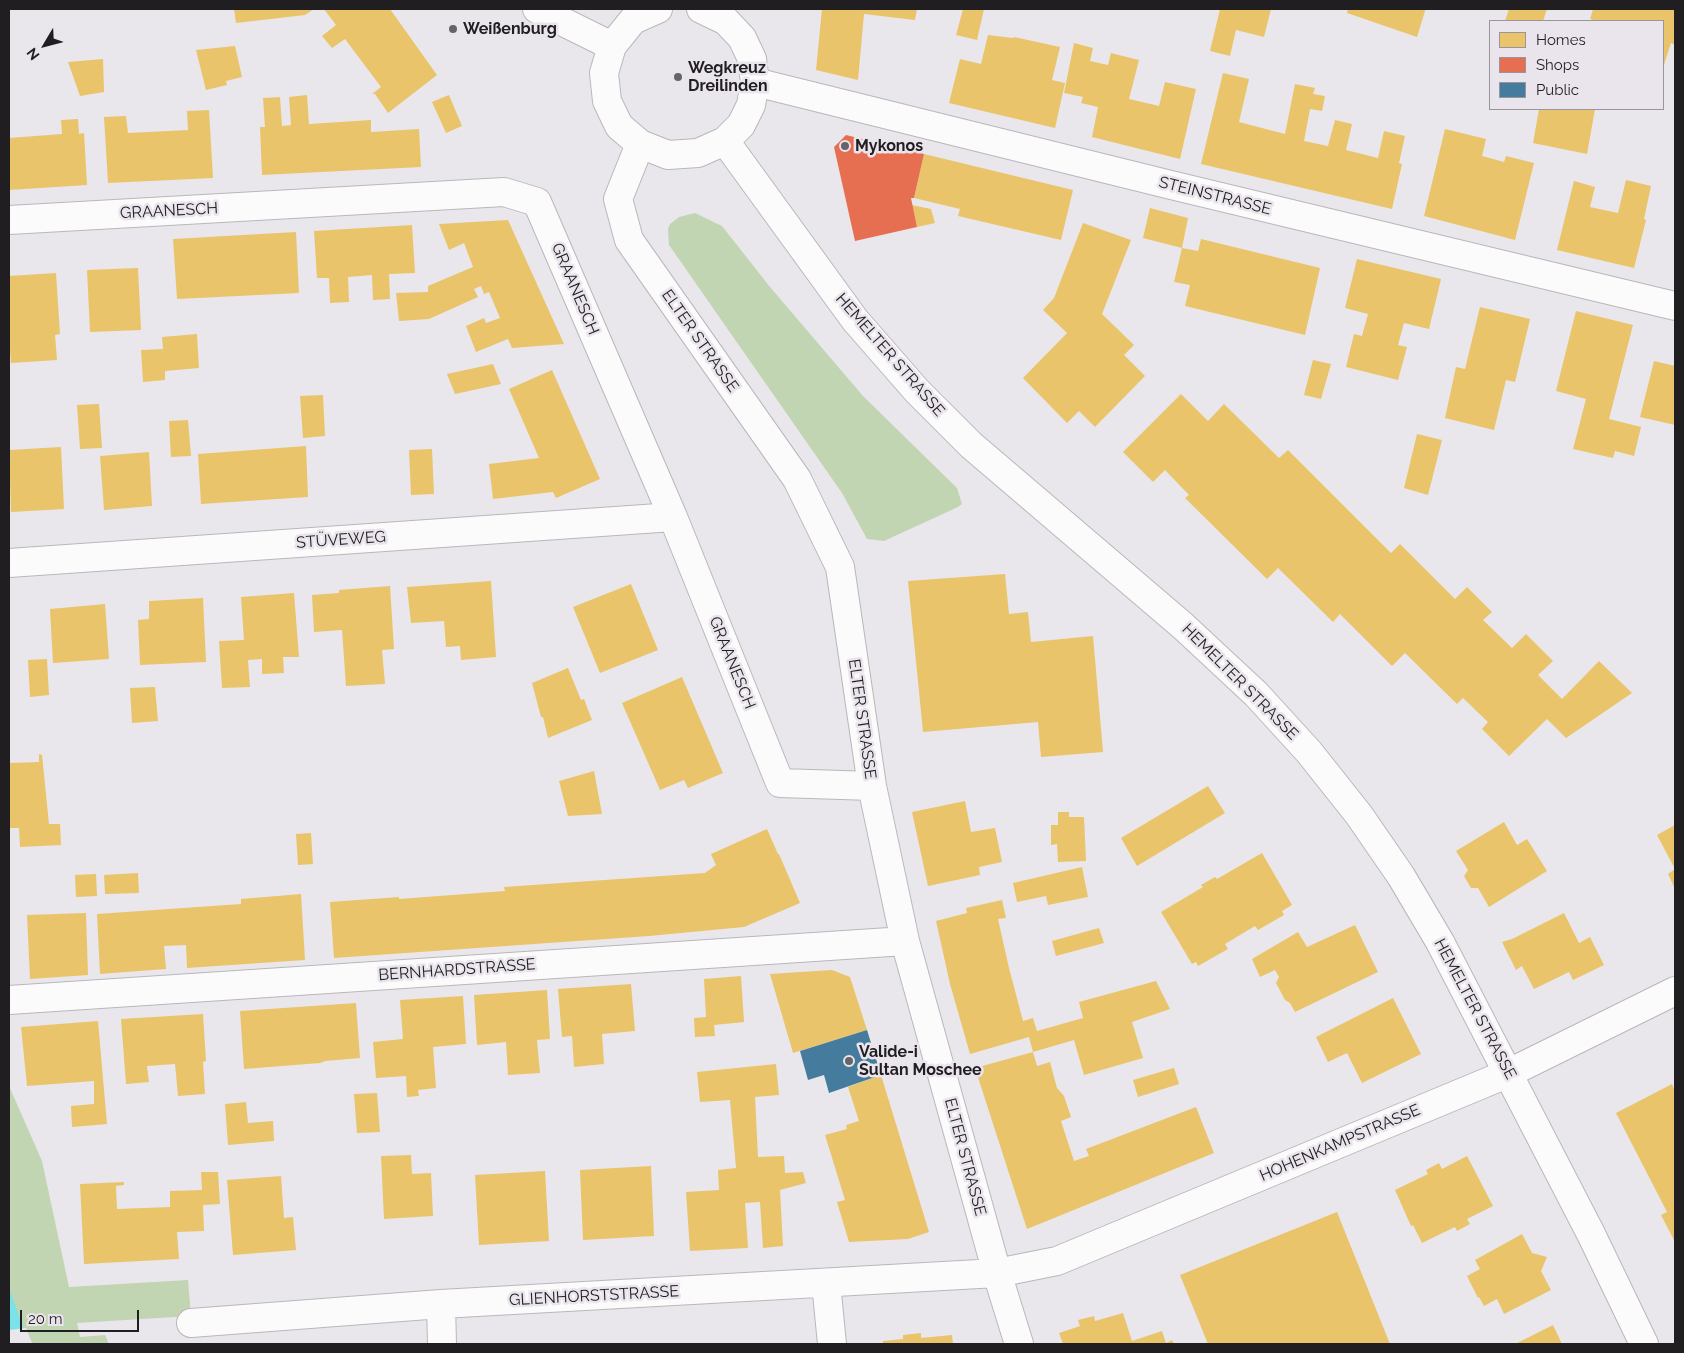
<!DOCTYPE html>
<html>
<head>
<meta charset="utf-8">
<style>
  body { margin:0 }
  #map { position:relative; width:1684px; height:1353px; overflow:hidden; background:#e9e7eb; font-family:Raleway,sans-serif }
  canvas { display:block }
  .frame { position:absolute; inset:0; border:10px solid #201e21; pointer-events:none }
  .legend { position:absolute; left:1489px; top:20px; width:175px; height:90px; box-sizing:border-box; background:#eae5ed; border:1px solid #99959b; margin:0; padding:6px 9px; list-style:none; font-size:15px; color:#201e21 }
  .legend li { display:flex; align-items:center; gap:10px; height:25px }
  .legend b { width:25px; border:1px solid #99959b }
  .north { position:absolute; left:20px; top:20px; width:50px; height:50px; -webkit-text-stroke:4px #eae5ed; paint-order:stroke; rotate:233deg; font-size:14px; font-weight:700; line-height:20px; text-align:center; color:#201e21 }
  .north::after { content:''; display:block; margin:auto; width:18px; height:22px; background:#201e21; clip-path:polygon(50% 0,100% 100%,50% 72%,0 100%) }
  .scale { position:absolute; left:20px; top:1310px; width:119px; height:22px; box-sizing:border-box; border:2px solid #201e21; border-top:0; padding-left:6px; font-size:15px; line-height:18px; white-space:nowrap; color:#201e21; -webkit-text-stroke:4px #eae5ed; paint-order:stroke }
</style>
</head>
<body>
<div id="map">
<canvas width="1684" height="1353"></canvas>
<div class="frame"></div>
<ul class="legend">
<li><b style="height:14px;background:#e9c46a"></b>Homes</li>
<li><b style="height:14px;background:#e76f51"></b>Shops</li>
<li><b style="height:14px;background:#457b9d"></b>Public</li>
</ul>
<div class="north">N</div>
<div class="scale">20 m</div>
</div>
<script>
const context = document.querySelector('canvas').getContext('2d');
context.lineJoin = 'round';
function paint(path, color) { context.fillStyle = color; context.fill(path, 'evenodd'); }
const poly = rows => new Path2D(rows.map(r => 'M' + r).join(''));
function strokePath(path, color, width, dash) { context.strokeStyle = color; context.lineWidth = width; context.lineCap = dash ? 'butt' : 'round'; context.setLineDash(dash || []); context.stroke(path); }
function drawText(font, color, halo, rows, align = 'center') {
  context.font = font + ' Raleway,sans-serif'; context.lineWidth = 5; context.setLineDash([]); context.textBaseline = 'middle'; context.strokeStyle = halo; context.fillStyle = color; for (const [text, x, y, turn = 0] of rows) {
    context.save(); context.translate(x, y); context.rotate((+turn || 0) * Math.PI / 180); context.textAlign = isNaN(turn) ? turn : align; if (halo) context.strokeText(text, 0, 0); context.fillText(text, 0, 0); context.restore();
  }
}
const green = poly([
  [695,213,722,226,770,287,863,396,957,488,962,504,958,507,884,541,867,539,842,493,669,245,668,229,670,224,679,217],
  [9,1086,42,1161,69,1287,188,1280,191,1316,77,1323,80,1337,105,1335,109,1344,9,1344]
]);
const water = poly([
  [9,1288,29,1344,9,1344]
]);
const pier = poly([
  [26,1328,32,1343,9,1344,9,1330]
]);
const homes = poly([
  [234,9,314,9,305,15,236,23],
  [324,9,390,9,437,75,388,113,375,94,372,94,381,87,345,39,332,48,322,36,336,25],
  [822,9,917,9,915,20,864,14,858,80,816,70],
  [963,9,984,9,977,40,956,35],
  [1220,9,1271,9,1264,37,1236,30,1230,56,1210,51],
  [1348,9,1424,9,1425,11,1417,37,1347,13],
  [1509,9,1547,9,1543,21,1505,21],
  [1593,9,1675,9,1675,45,1671,43,1663,68,1663,21,1597,21,1590,19],
  [988,35,1013,38,1014,37,1060,47,1052,80,1065,83,1055,128,949,103,960,59,981,64],
  [1074,43,1093,48,1090,61,1108,65,1111,53,1139,60,1129,99,1159,106,1165,82,1196,89,1180,159,1092,137,1098,107,1081,103,1083,97,1064,93],
  [235,46,242,77,226,81,227,85,206,90,196,50],
  [103,59,104,92,80,96,68,62],
  [1223,73,1249,79,1239,122,1285,134,1295,84,1315,88,1313,94,1325,96,1322,111,1310,109,1304,141,1328,146,1335,120,1352,124,1346,150,1378,158,1384,131,1405,136,1399,163,1402,164,1392,209,1201,164],
  [307,95,309,124,371,120,371,132,419,129,421,167,262,175,260,127,265,127,263,98,280,97,282,126,291,125,289,97],
  [449,95,462,126,446,133,432,102],
  [1539,109,1595,109,1587,154,1533,143],
  [209,110,213,178,108,183,104,117,126,116,128,133,188,130,187,111],
  [78,119,79,134,84,133,87,185,9,190,9,138,62,134,61,120],
  [1445,129,1486,139,1482,156,1504,162,1506,156,1534,163,1515,240,1424,216],
  [924,154,1073,190,1061,240,958,216,960,209,914,198],
  [1626,180,1651,186,1644,219,1646,220,1634,268,1557,250,1574,181,1595,187,1590,207,1618,213],
  [912,205,931,209,935,223,917,227],
  [1150,208,1188,218,1182,248,1143,238],
  [508,220,564,344,512,348,508,339,476,352,466,326,484,318,486,323,500,318,489,292,484,294,481,286,474,289,478,297,429,319,399,321,396,293,428,292,428,286,473,267,464,243,449,250,439,224],
  [1083,223,1131,240,1102,314,1134,345,1124,355,1145,376,1095,427,1079,411,1067,423,1023,378,1067,333,1043,310,1054,298],
  [412,225,415,273,389,274,390,299,373,300,372,275,348,277,349,302,330,303,329,278,317,278,314,231],
  [296,232,299,293,177,299,173,239],
  [1201,239,1320,268,1305,335,1185,306,1190,285,1174,282,1182,248,1198,251],
  [1357,259,1441,279,1429,329,1404,323,1398,345,1407,347,1398,380,1346,367,1354,334,1362,336,1368,314,1345,308],
  [138,268,141,330,90,332,87,270],
  [56,273,60,334,55,335,57,360,11,363,9,337,9,276],
  [1480,307,1530,319,1515,382,1506,380,1494,430,1445,418,1456,367,1465,369],
  [1576,311,1633,325,1609,419,1641,427,1634,456,1615,451,1613,458,1573,449,1586,399,1556,391],
  [197,334,199,368,165,371,165,380,143,382,141,350,163,349,162,337],
  [1313,360,1331,364,1321,399,1304,395],
  [1654,361,1675,366,1675,425,1640,417],
  [493,364,501,384,455,394,447,374],
  [552,370,600,479,556,498,553,492,493,499,489,464,539,458,509,389],
  [1181,394,1208,421,1224,404,1279,458,1288,450,1391,553,1400,544,1455,599,1467,587,1492,612,1483,620,1512,648,1526,634,1553,661,1538,675,1562,699,1599,661,1632,693,1566,738,1547,719,1509,756,1482,729,1488,722,1463,698,1457,704,1405,653,1392,666,1340,614,1333,622,1278,568,1267,579,1185,498,1189,495,1165,470,1153,482,1123,452],
  [323,395,325,436,303,438,300,396],
  [99,404,102,448,80,449,77,405],
  [188,420,191,456,171,457,169,421],
  [1417,434,1442,440,1428,495,1404,488],
  [306,446,308,497,201,504,198,454],
  [61,447,64,509,11,512,9,450],
  [432,449,434,494,411,495,409,450],
  [149,452,152,506,104,510,100,456],
  [1005,574,1009,614,1028,612,1031,642,1093,636,1103,752,1041,757,1038,722,923,732,908,581],
  [491,581,496,657,461,660,460,646,446,647,444,621,411,623,407,587],
  [631,584,658,650,600,673,573,607],
  [390,586,394,649,382,650,385,684,346,686,342,630,314,632,312,595,339,593,339,590],
  [294,593,299,657,283,657,284,673,262,674,262,659,248,660,250,687,222,688,219,641,244,640,241,597],
  [203,598,206,662,140,665,138,620,149,619,149,601],
  [105,604,109,659,53,663,50,609],
  [47,659,49,695,30,697,28,660],
  [568,668,581,700,584,699,592,720,548,738,543,717,541,717,532,683],
  [682,677,723,773,688,788,684,780,660,790,622,703],
  [155,687,158,721,132,723,130,688],
  [39,754,42,755,49,824,60,824,61,845,20,847,19,828,9,828,9,763,39,762],
  [594,771,602,814,568,816,559,781],
  [1208,786,1225,813,1137,866,1121,838],
  [965,801,971,832,995,828,1002,862,979,867,980,875,928,886,912,812],
  [1058,812,1069,812,1069,817,1084,817,1086,861,1058,862,1057,844,1051,845,1051,825,1058,825],
  [1504,822,1517,845,1527,839,1547,871,1489,907,1478,888,1471,888,1464,876,1468,870,1456,851],
  [1675,825,1675,889,1668,874,1675,869,1657,835],
  [767,829,778,854,779,854,800,903,744,927,649,936,334,958,330,902,399,897,399,899,505,891,504,887,705,873,716,865,711,854],
  [311,833,313,864,298,865,296,834],
  [1262,853,1292,905,1282,911,1284,915,1258,930,1255,926,1225,944,1228,949,1198,966,1196,962,1192,964,1161,912,1203,887,1201,885,1215,877,1217,879],
  [1082,867,1088,897,1048,905,1046,896,1017,902,1013,883],
  [138,873,139,893,105,894,104,875],
  [96,874,97,896,76,897,75,875],
  [301,894,305,960,187,968,186,945,164,946,166,969,100,974,97,914,241,904,241,899],
  [1002,900,1006,918,998,919,1009,968,1023,1021,1033,1018,1037,1031,1083,1018,1079,1002,1156,981,1170,1009,1132,1022,1143,1058,1084,1075,1074,1040,1033,1052,1037,1066,1050,1062,1057,1088,1064,1096,1071,1117,1061,1121,1074,1161,1089,1156,1086,1149,1196,1107,1214,1153,1027,1229,975,1068,1033,1052,1029,1037,970,1054,950,984,936,921,967,913,966,908],
  [86,913,88,975,30,979,27,915],
  [1564,913,1579,943,1590,937,1604,965,1573,980,1569,972,1534,989,1522,966,1516,970,1502,942,1512,939],
  [1355,925,1378,972,1295,1012,1290,1003,1285,1000,1276,983,1279,977,1275,970,1260,977,1252,959,1298,932,1307,947],
  [1099,928,1104,943,1056,956,1052,941],
  [832,970,850,977,867,1030,793,1053,770,974],
  [741,976,744,1022,714,1025,715,1036,695,1037,694,1018,706,1017,704,979],
  [631,984,635,1031,602,1034,604,1064,574,1067,572,1036,562,1037,558,989],
  [547,990,550,1039,537,1040,540,1073,508,1075,506,1042,477,1045,474,995],
  [463,996,466,1044,433,1047,436,1088,418,1090,419,1096,407,1097,406,1076,376,1078,373,1042,403,1039,400,1000],
  [1393,998,1421,1054,1362,1083,1347,1053,1328,1062,1316,1037],
  [356,1003,360,1058,325,1061,320,1063,244,1069,240,1011],
  [203,1014,206,1061,203,1062,205,1094,178,1096,175,1064,147,1066,149,1082,126,1084,121,1019],
  [98,1021,107,1124,72,1127,71,1106,94,1104,94,1081,27,1086,21,1027],
  [776,1064,779,1095,755,1097,758,1157,784,1156,785,1173,803,1172,806,1183,780,1190,783,1246,763,1248,760,1202,745,1203,748,1248,690,1251,686,1192,719,1190,718,1170,736,1168,730,1100,700,1102,697,1072],
  [1174,1068,1179,1084,1138,1097,1133,1080],
  [881,1075,929,1232,908,1239,849,1242,837,1202,845,1200,825,1135,847,1129,846,1125,859,1121,848,1087],
  [1672,1084,1675,1092,1675,1242,1661,1215,1667,1212,1616,1113],
  [377,1093,380,1132,357,1133,354,1094],
  [246,1102,248,1123,273,1121,274,1141,228,1145,225,1104],
  [411,1155,412,1174,431,1173,433,1216,384,1219,381,1156],
  [1467,1156,1493,1206,1467,1219,1470,1224,1457,1231,1455,1227,1422,1243,1413,1225,1411,1226,1395,1190,1428,1174,1426,1170,1439,1163,1442,1169],
  [651,1166,654,1236,583,1240,580,1170],
  [545,1171,549,1241,479,1245,475,1175],
  [201,1172,218,1172,220,1204,203,1205,204,1231,177,1232,179,1259,84,1264,80,1184,124,1182,124,1185,116,1186,117,1209,170,1207,170,1191,202,1190],
  [281,1176,284,1218,293,1217,296,1250,233,1255,227,1180],
  [1337,1212,1390,1344,1208,1344,1180,1275],
  [1522,1234,1532,1253,1547,1257,1541,1271,1551,1290,1504,1314,1497,1299,1484,1306,1479,1297,1478,1298,1467,1276,1480,1269,1475,1260],
  [1123,1313,1132,1341,1162,1331,1166,1343,1172,1340,1174,1344,1063,1344,1059,1333,1080,1326,1078,1320,1094,1316,1095,1321],
  [1553,1325,1562,1344,1515,1344],
  [921,1333,921,1338,952,1335,953,1344,883,1344,883,1341,903,1339,903,1335]
]);
const shops = poly([
  [846,135,924,154,914,198,911,198,917,227,855,241,834,147]
]);
const public = poly([
  [867,1030,881,1075,829,1093,824,1075,808,1080,800,1051]
]);
const minor = poly([
  [755,82,1171,185,1675,306],
  [640,144,618,199,629,240,797,479,840,567,872,786,905,941,997,1273,1019,1344],
  [9,220,504,192,537,202,673,517,780,783,872,786],
  [9,563,673,517],
  [9,1000,905,941],
  [826,1283,832,1344],
  [441,1304,442,1344],
  [191,1323,441,1304,997,1273,1057,1261,1509,1073,1675,991]
]);
const tertiary = poly([
  [537,9,612,46]
]);
const secondary = poly([
  [658,9,633,20,612,46,604,73,607,101,619,126,640,144,668,155,698,153,725,141,741,125,751,105,755,82,752,59,742,38,726,21,701,9],
  [725,141,855,320,917,391,971,445,1183,626,1256,694,1309,752,1359,815,1401,876,1440,942,1591,1234,1644,1344]
]);
const markers = [
  [453,29,5,"#666468"],
  [678,77,5,"#666468"],
  [845,146,5,"#666468"],
  [849,1061,5,"#666468"]
];
const poiNames = [
  ["Weißenburg",463,29],
  ["Wegkreuz",688,68],
  ["Dreilinden",688,86],
  ["Mykonos",855,146],
  ["Valide-i",859,1052],
  ["Sultan Moschee",859,1070]
];
const streetNames = [
  ["STEINSTRASSE",1215,196,14],
  ["GRAANESCH",169,211,-3],
  ["GRAANESCH",575,289,67],
  ["ELTER STRASSE",700,341,55],
  ["HEMELTER STRASSE",890,355,49],
  ["STÜVEWEG",341,540,-4],
  ["GRAANESCH",732,663,68],
  ["HEMELTER STRASSE",1240,682,45],
  ["ELTER STRASSE",862,719,82],
  ["BERNHARDSTRASSE",457,970,-4],
  ["HEMELTER STRASSE",1475,1009,62],
  ["HOHENKAMPSTRASSE",1340,1143,-23],
  ["ELTER STRASSE",965,1157,75],
  ["GLIENHORSTSTRASSE",594,1296,-3]
];
paint(green, '#c2d5b3');
paint(water, '#7ae2e8');
paint(pier, '#e9e7eb');
paint(homes, '#e9c46a');
paint(shops, '#e76f51');
paint(public, '#457b9d');
strokePath(minor, '#b9b7bb', 30);
strokePath(tertiary, '#b9b7bb', 30);
strokePath(secondary, '#b9b7bb', 30);
strokePath(minor, '#fcfbfc', 28);
strokePath(tertiary, '#fcfbfc', 28);
strokePath(secondary, '#fcfbfc', 28);
for (const [x, y, r, color] of markers) { const dot = new Path2D(); dot.arc(x, y, r, 0, 2 * Math.PI); context.fillStyle = color; context.fill(dot); strokePath(dot, '#eae5ed', 2); }
drawText('bold 16px', '#201e21', '#eae5ed', poiNames, 'left');
drawText('16px', '#201e21', '#eae5ed', streetNames);
</script>
</body>
</html>
